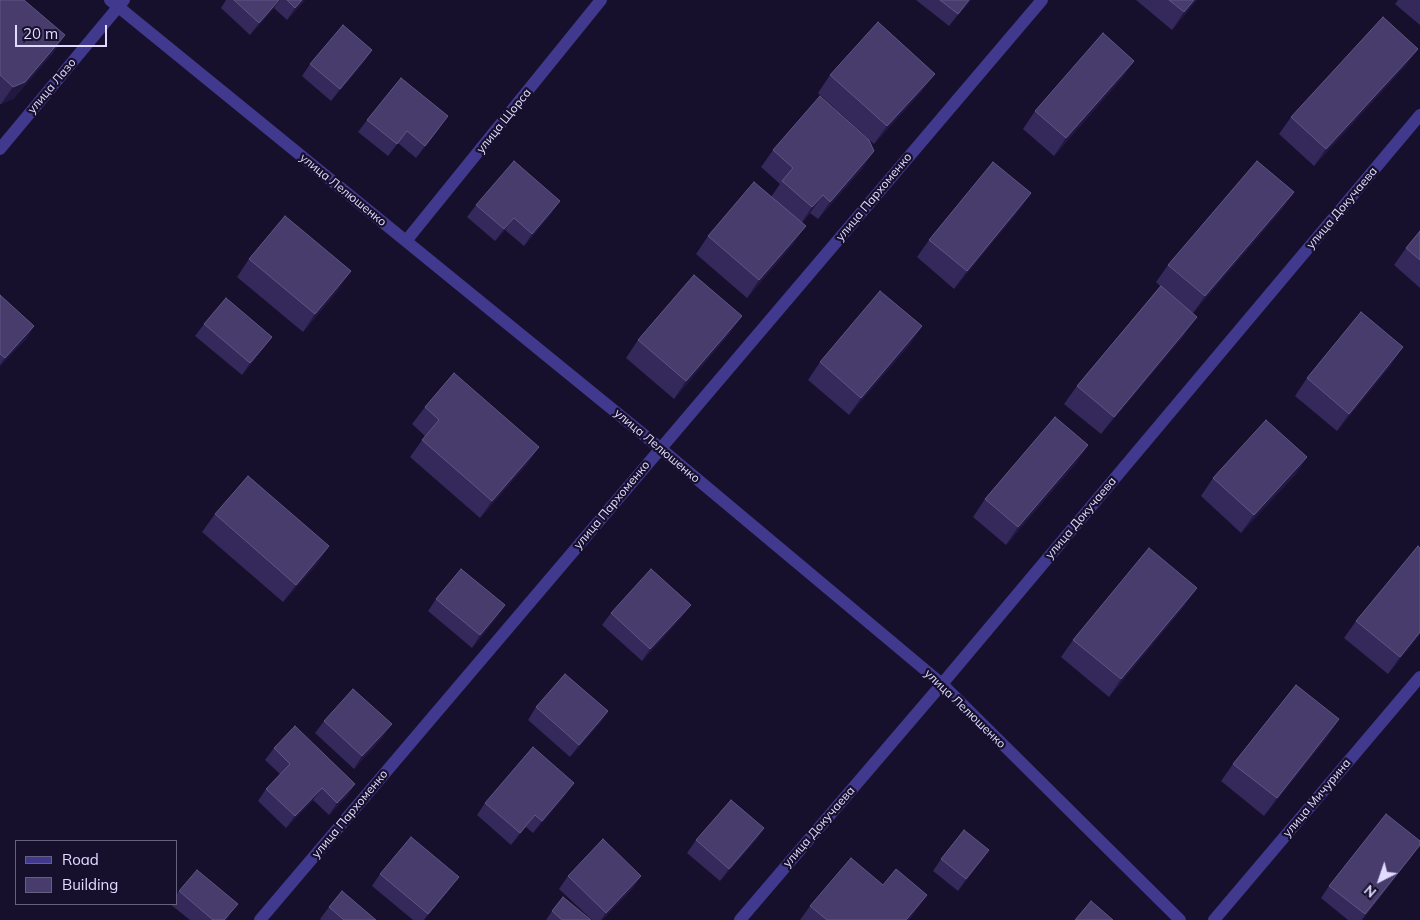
<!DOCTYPE html>
<html>
<head>
<meta charset="utf-8">
<style>
  body { margin:0 }
  #map { position:relative; width:1420px; height:920px; overflow:hidden; background:#16102c; font-family:Mulish,sans-serif }
  canvas { display:block }
  .legend { position:absolute; left:15px; top:840px; width:162px; height:65px; box-sizing:border-box; background:#16102c; border:1px solid #676180; margin:0; padding:6px 9px; list-style:none; font-size:15px; color:#e1dbff }
  .legend li { display:flex; align-items:center; gap:10px; height:25px }
  .legend b { width:25px; border:1px solid #676180 }
  .north { position:absolute; left:1355px; top:855px; width:50px; height:50px; -webkit-text-stroke:4px #16102c; paint-order:stroke; rotate:221deg; font-size:14px; font-weight:700; line-height:20px; text-align:center; color:#e1dbff }
  .north::after { content:''; display:block; margin:auto; width:18px; height:22px; background:#e1dbff; clip-path:polygon(50% 0,100% 100%,50% 72%,0 100%) }
  .scale { position:absolute; left:15px; top:25px; width:92px; height:22px; box-sizing:border-box; border:2px solid #e1dbff; border-top:0; padding-left:6px; font-size:15px; line-height:18px; white-space:nowrap; color:#e1dbff; -webkit-text-stroke:4px #16102c; paint-order:stroke }
</style>
</head>
<body>
<div id="map">
<canvas width="1420" height="920"></canvas>
<ul class="legend">
<li><b style="height:6px;background:#41398d"></b>Road</li>
<li><b style="height:14px;background:#473c6c"></b>Building</li>
</ul>
<div class="north">N</div>
<div class="scale">20 m</div>
</div>
<script>
const context = document.querySelector('canvas').getContext('2d');
context.lineJoin = 'round';
const poly = rows => new Path2D(rows.map(r => 'M' + r).join(''));
function strokePath(path, color, width, dash) { context.strokeStyle = color; context.lineWidth = width; context.lineCap = dash ? 'butt' : 'round'; context.setLineDash(dash || []); context.stroke(path); }
function paint(path, color) { context.fillStyle = color; context.fill(path, 'evenodd'); }
function drawText(font, color, halo, rows, align = 'center') {
  context.font = font + ' Mulish,sans-serif'; context.lineWidth = 4.5; context.setLineDash([]); context.textBaseline = 'middle'; context.strokeStyle = halo; context.fillStyle = color; for (const [text, x, y, turn = 0] of rows) {
    context.save(); context.translate(x, y); context.rotate((+turn || 0) * Math.PI / 180); context.textAlign = isNaN(turn) ? turn : align; if (halo) context.strokeText(text, 0, 0); context.fillText(text, 0, 0); context.restore();
  }
}
const street = poly([
  [110,0,660,448,942,684,1180,920],
  [0,149,124,0],
  [406,241,601,0],
  [260,920,1042,0],
  [740,920,942,684,1420,115],
  [1214,920,1420,677]
]);
const wall = poly([
  [0,0,65,35,53,53,13,99,1,104,0,104],
  [226,0,305,0,287,20,274,8,250,35,221,8],
  [916,0,971,0,949,26],
  [1136,0,1197,0,1172,30],
  [1398,0,1420,0,1420,25,1395,4],
  [1418,49,1405,66,1314,166,1279,134,1291,117],
  [372,50,364,62,331,101,302,76,310,64],
  [1134,61,1122,78,1054,156,1023,129,1035,111],
  [830,75,922,91,874,144,818,93],
  [367,120,440,128,416,158,398,143,388,156,358,132],
  [773,150,874,151,862,169,818,219,810,213,802,223,793,244,747,298,696,254,708,236,771,197,780,184,761,167],
  [1294,192,1282,209,1193,313,1185,334,1101,434,1064,404,1077,386,1160,286,1156,282,1168,265],
  [1031,193,1019,210,954,289,917,257,929,240],
  [476,205,552,213,524,246,505,230,495,241,467,217],
  [1420,231,1420,288,1394,265,1406,248],
  [249,259,339,289,303,332,237,277],
  [0,295,34,326,26,339,0,366],
  [204,324,272,337,263,349,242,375,195,336],
  [922,326,910,344,849,415,808,380,820,362],
  [730,333,674,399,626,358,638,340],
  [1391,365,1337,431,1295,396,1307,378],
  [425,407,539,447,527,464,480,518,410,457,425,436,412,424],
  [1088,445,1076,463,1006,545,973,517,985,499],
  [1307,457,1295,475,1241,533,1201,496,1213,478],
  [215,514,329,546,317,564,283,602,202,532],
  [1420,548,1420,634,1388,674,1344,638,1356,621],
  [436,599,505,605,497,617,472,648,428,611],
  [1185,605,1109,697,1061,657,1073,640],
  [611,613,682,617,642,661,602,625],
  [536,707,608,711,600,723,570,757,528,720],
  [1339,719,1327,737,1264,816,1221,781,1233,764],
  [324,721,383,737,354,769,315,733],
  [274,748,355,784,347,796,329,815,313,800,286,828,258,801,266,789,280,774,265,760],
  [566,795,533,833,526,827,511,845,477,815,485,803],
  [764,828,756,840,720,881,687,853,696,840],
  [989,850,958,891,933,871,941,859],
  [1413,855,1362,920,1348,920,1321,898,1329,886],
  [380,874,450,889,424,920,413,920,372,886],
  [568,876,641,876,633,888,602,920,592,920,559,889],
  [883,885,927,895,909,920,800,920,810,906],
  [179,891,229,916,226,920,190,920,170,904,176,904,176,895],
  [329,907,376,920,321,920,320,919],
  [552,911,591,920,546,920]
]);
const shadedWall = poly([
  [279,0,280,0,274,8,250,35,259,23],
  [302,0,305,0,287,20,295,8],
  [969,0,971,0,949,26,958,14],
  [1194,0,1197,0,1172,30,1184,12],
  [65,35,53,53,13,99,1,104,13,87],
  [1418,49,1405,66,1314,166,1326,149],
  [372,50,364,62,331,101,340,89],
  [1134,61,1122,78,1054,156,1066,138],
  [935,74,922,91,874,144,887,126],
  [448,116,440,128,416,158,425,146],
  [874,151,862,169,818,219,830,202],
  [1294,192,1282,209,1193,313,1205,296],
  [1031,193,1019,210,954,289,967,271],
  [823,195,810,213,800,225,812,207],
  [560,201,552,213,524,246,532,234],
  [514,218,505,230,495,241,504,229],
  [806,226,793,244,747,298,759,280],
  [351,271,339,289,303,332,315,314],
  [742,316,730,333,674,399,686,381],
  [1197,317,1185,334,1101,434,1114,417],
  [34,326,26,339,0,366,0,365,5,358],
  [922,326,910,344,849,415,861,398],
  [272,337,263,349,242,375,250,363],
  [1403,347,1391,365,1337,431,1349,414],
  [1088,445,1076,463,1006,545,1018,527],
  [539,447,527,464,480,518,492,501],
  [1307,457,1295,475,1241,533,1254,515],
  [329,546,317,564,283,602,296,585],
  [1197,588,1185,605,1109,697,1121,679],
  [505,605,497,617,472,648,480,635],
  [691,605,682,617,642,661,650,649],
  [1420,632,1420,634,1388,674,1400,657],
  [608,711,600,723,570,757,579,745],
  [1339,719,1327,737,1264,816,1277,798],
  [392,724,383,737,354,769,362,756],
  [574,783,566,795,533,833,542,821],
  [355,784,347,796,329,815,337,803],
  [322,788,313,800,286,828,295,816],
  [535,815,526,827,511,845,520,833],
  [764,828,756,840,720,881,729,869],
  [1420,845,1413,855,1361,920,1365,914],
  [989,850,981,862,958,891,966,879],
  [641,876,633,888,602,920,601,920,606,913],
  [459,877,450,889,424,920,428,914],
  [927,895,909,920,906,920],
  [238,904,226,920,224,920]
]);
const building = poly([
  [0,0,24,0,65,35,25,82,13,87,0,75,0,0],
  [234,0,279,0,259,23,234,0],
  [287,0,302,0,295,8,287,0],
  [940,0,969,0,958,14,940,0],
  [1169,0,1194,0,1184,12,1169,0],
  [1383,17,1418,49,1326,149,1291,117,1383,17],
  [878,22,935,74,887,126,830,75,878,22],
  [343,25,372,50,340,89,310,64,343,25],
  [1103,33,1134,61,1066,138,1035,111,1103,33],
  [401,78,448,116,425,146,407,131,397,144,367,120,401,78],
  [820,96,869,140,874,151,830,202,823,195,812,207,782,181,793,168,773,150,820,96],
  [514,161,560,201,532,234,514,218,504,229,476,205,514,161],
  [1257,161,1294,192,1205,296,1168,265,1257,161],
  [993,162,1031,193,967,271,929,240,993,162],
  [754,182,806,226,759,280,708,236,754,182],
  [285,216,351,271,315,314,249,259,285,216],
  [1420,231,1420,260,1406,248,1420,231],
  [694,275,742,316,686,381,638,340,694,275],
  [1161,286,1197,317,1114,417,1077,386,1161,286],
  [880,291,922,326,861,398,820,362,880,291],
  [0,295,34,326,5,358,0,354,0,295],
  [226,298,272,337,250,363,204,324,226,298],
  [1361,312,1403,347,1349,414,1307,378,1361,312],
  [454,373,539,447,492,501,422,440,439,420,425,407,454,373],
  [1055,417,1088,445,1018,527,985,499,1055,417],
  [1266,420,1307,457,1254,515,1213,478,1266,420],
  [248,476,329,546,296,585,215,514,248,476],
  [1418,546,1420,548,1420,632,1400,657,1356,621,1418,546],
  [1149,548,1197,588,1121,679,1073,640,1149,548],
  [461,569,505,605,480,635,436,599,461,569],
  [651,569,691,605,650,649,611,613,651,569],
  [565,674,608,711,579,745,536,707,565,674],
  [1296,685,1339,719,1277,798,1233,764,1296,685],
  [353,689,392,724,362,756,324,721,353,689],
  [295,726,355,784,337,803,322,788,295,816,266,789,290,764,274,748,295,726],
  [533,747,574,783,542,821,535,815,520,833,485,803,533,747],
  [731,800,764,828,729,869,696,840,731,800],
  [1386,814,1420,841,1420,845,1365,914,1329,886,1386,814],
  [964,830,989,850,966,879,941,859,964,830],
  [411,837,459,877,428,914,380,874,411,837],
  [603,839,641,876,606,913,568,876,603,839],
  [851,858,883,885,896,869,927,895,906,920,827,920,810,906,851,858],
  [197,870,238,904,224,920,213,920,179,891,197,870],
  [342,891,376,920,344,920,329,907,342,891],
  [563,897,591,920,562,920,552,911,563,897],
  [1091,901,1113,920,1075,920,1091,901]
]);
const streetNames = [
  ["улица Лазо",52,86,-50],
  ["улица Щорса",504,121,-51],
  ["улица Лелюшенко",343,190,39],
  ["улица Пархоменко",874,197,-50],
  ["улица Докучаева",1342,208,-50],
  ["улица Лелюшенко",657,446,40],
  ["улица Пархоменко",612,505,-50],
  ["улица Докучаева",1081,518,-50],
  ["улица Лелюшенко",965,709,44],
  ["улица Мичурина",1317,798,-50],
  ["улица Пархоменко",350,814,-50],
  ["улица Докучаева",819,827,-49]
];
strokePath(street, '#41398d', 12);
paint(wall, '#35285a');
paint(shadedWall, '#211740');
paint(building, '#473c6c');
strokePath(building, '#605583', 1);
drawText('12px', '#e1dbff', '#16102c', streetNames);
</script>
</body>
</html>
